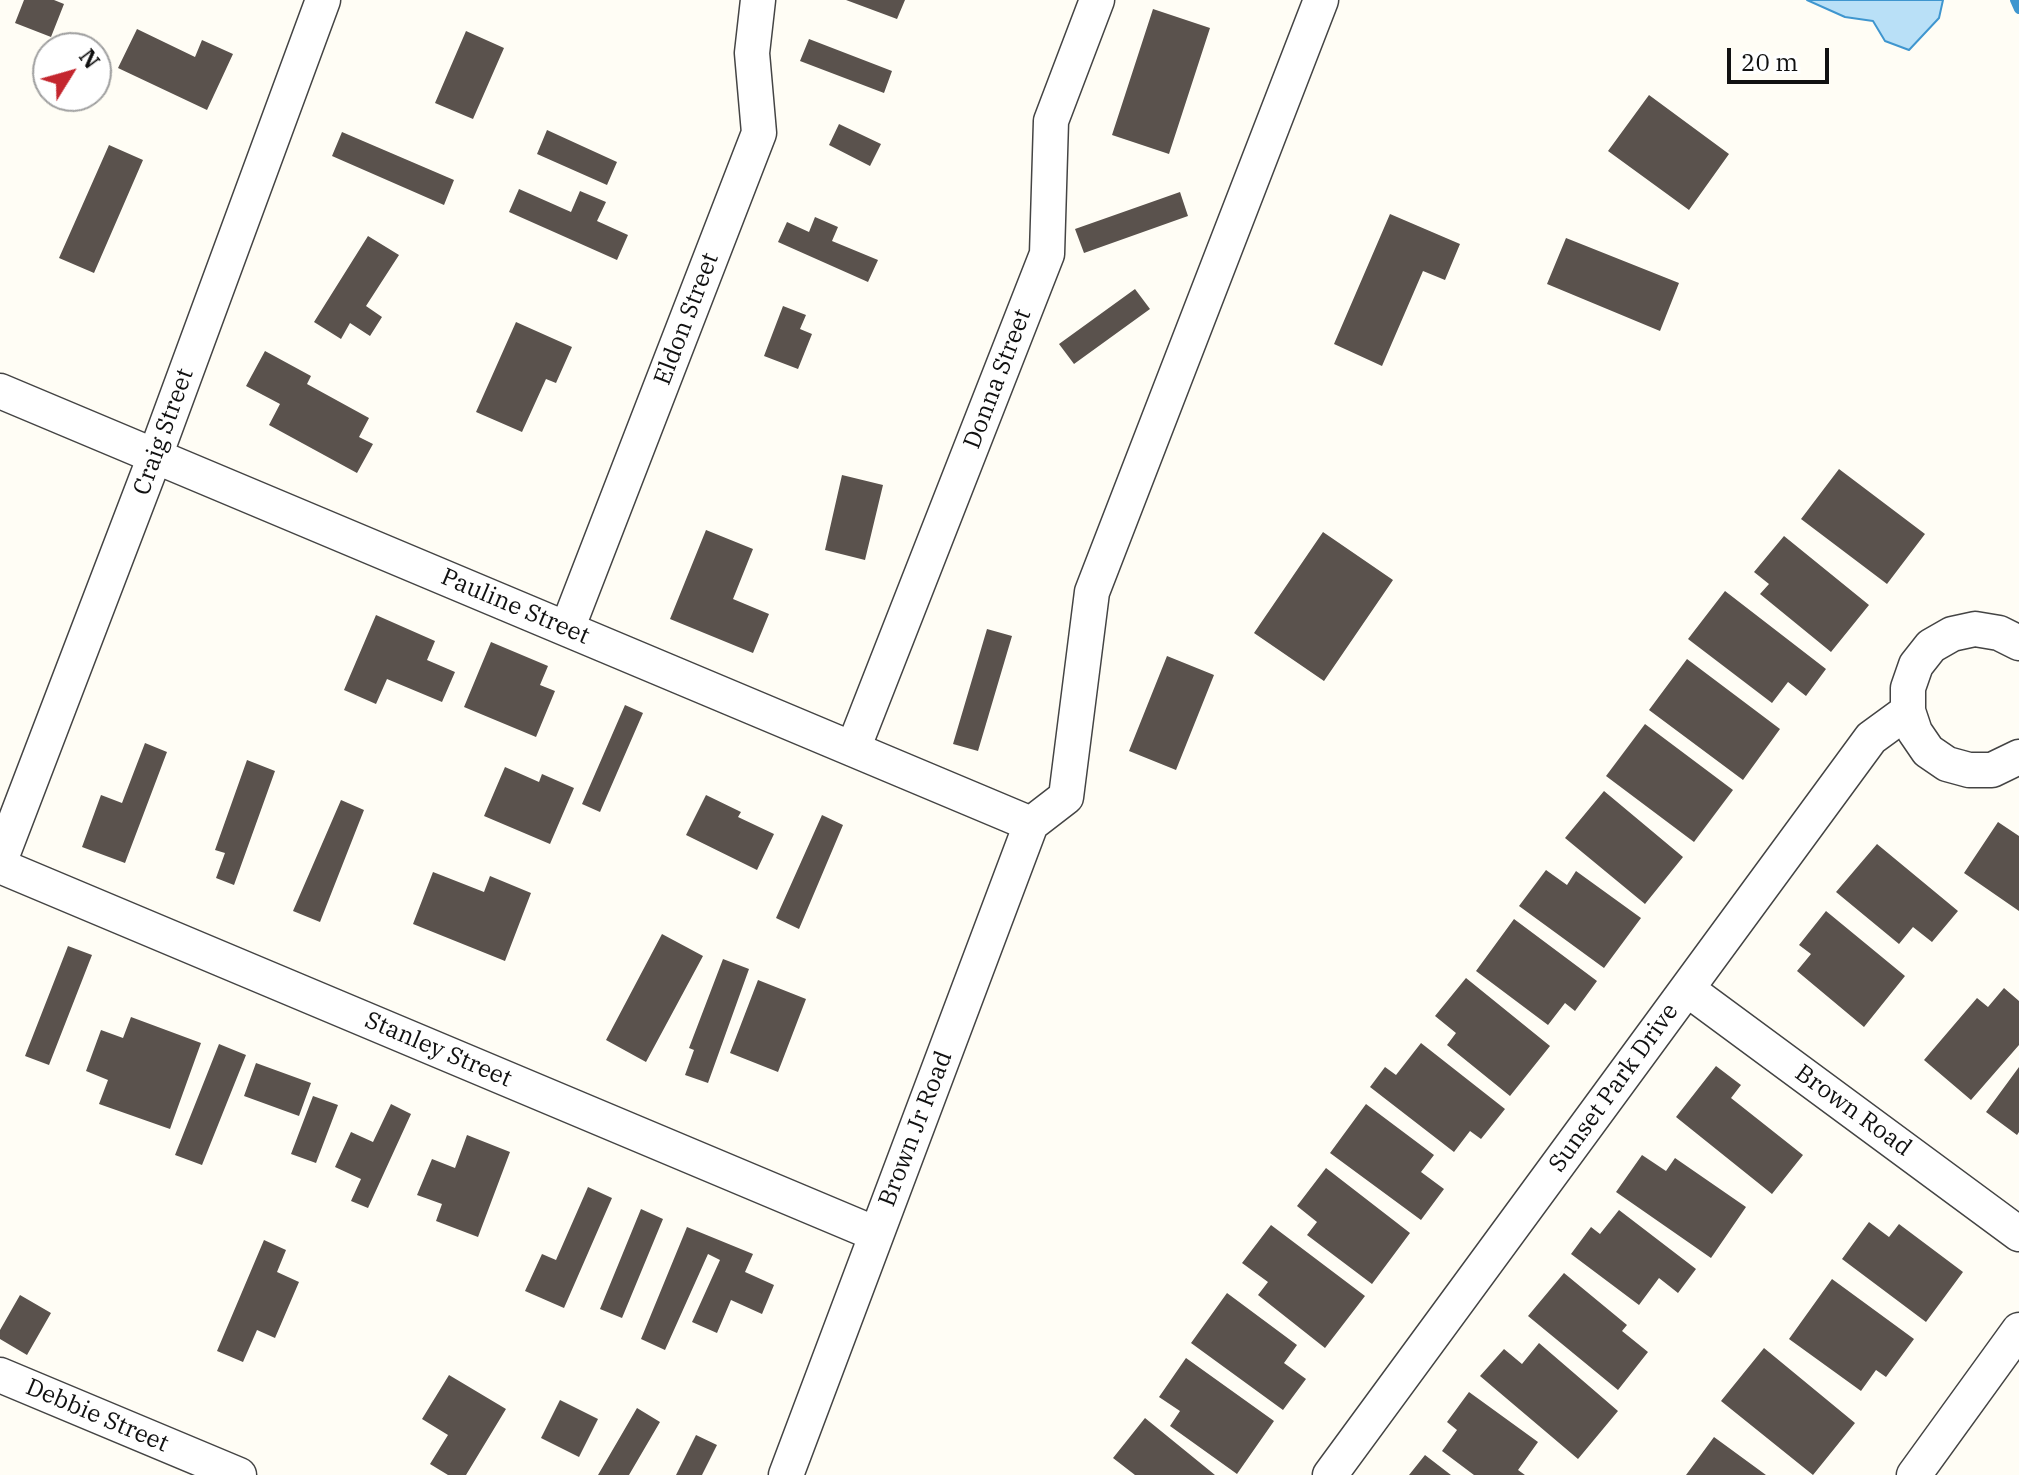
<!DOCTYPE html>
<html>
<head>
<meta charset="utf-8">
<style>
  body { margin:0 }
  #map { position:relative; width:2019px; height:1475px; overflow:hidden; background:#fffdf5; font-family:"IBM Plex Serif",serif }
  canvas { display:block }
  .north { position:absolute; left:32px; top:32px; width:80px; height:80px; box-sizing:border-box; background:#fff; border:2px solid #a0a0a0; border-radius:50%; rotate:53deg; font-size:22px; font-weight:700; line-height:32px; text-align:center; color:#111 }
  .north::after { content:''; display:block; margin:auto; width:28px; height:36px; background:#c4262e; clip-path:polygon(50% 0,100% 100%,50% 72%,0 100%) }
  .scale { position:absolute; left:1727px; top:48px; width:102px; height:36px; box-sizing:border-box; border:4px solid #111; border-top:0; padding-left:10px; font-size:24px; line-height:28px; white-space:nowrap; color:#111; -webkit-text-stroke:6px #fff; paint-order:stroke }
</style>
</head>
<body>
<div id="map">
<canvas width="2019" height="1475"></canvas>
<div class="north">N</div>
<div class="scale">20 m</div>
</div>
<script>
const context = document.querySelector('canvas').getContext('2d');
context.lineJoin = 'round';
function paint(path, color) { context.fillStyle = color; context.fill(path, 'evenodd'); }
const poly = rows => new Path2D(rows.map(r => 'M' + r).join(''));
function strokePath(path, color, width, dash) { context.strokeStyle = color; context.lineWidth = width; context.lineCap = dash ? 'butt' : 'round'; context.setLineDash(dash || []); context.stroke(path); }
function drawText(font, color, halo, rows, align = 'center') {
  context.font = font + ' "IBM Plex Serif",serif'; context.lineWidth = 8; context.setLineDash([]); context.textBaseline = 'middle'; context.strokeStyle = halo; context.fillStyle = color; for (const [text, x, y, turn = 0] of rows) {
    context.save(); context.translate(x, y); context.rotate((+turn || 0) * Math.PI / 180); context.textAlign = isNaN(turn) ? turn : align; if (halo) context.strokeText(text, 0, 0); context.fillText(text, 0, 0); context.restore();
  }
}
const water = poly([
  [1807,0,1943,0,1939,18,1909,50,1885,41,1873,21,1845,17,1807,0]
]);
const stream = poly([
  [2015,0,2019,9]
]);
const building = poly([
  [24,0,54,0,64,4,51,37,15,23],
  [846,0,905,0,897,19],
  [1153,9,1210,28,1169,154,1112,135],
  [137,29,195,57,202,40,233,54,207,110,118,68],
  [466,31,504,48,473,119,435,103],
  [809,39,892,71,884,93,800,61],
  [1649,95,1729,154,1689,210,1608,151],
  [839,124,881,144,870,166,829,145],
  [547,130,617,162,607,185,537,154],
  [342,132,454,180,444,205,332,156],
  [109,145,143,160,94,273,59,258],
  [519,189,571,212,580,191,606,202,597,221,628,235,617,260,509,212],
  [1180,192,1188,216,1084,253,1075,229],
  [1390,214,1460,244,1445,280,1423,271,1382,366,1334,344],
  [815,217,838,227,832,241,878,260,868,282,778,242,787,222,809,232],
  [368,236,399,255,366,306,382,317,370,336,350,323,341,339,314,322],
  [1566,238,1679,283,1660,331,1547,284],
  [1135,289,1150,309,1074,364,1059,344],
  [783,306,806,315,800,329,812,334,798,369,764,356],
  [516,322,572,347,556,383,546,379,522,432,476,412],
  [265,351,311,376,307,384,369,418,359,437,373,444,357,473,269,425,280,404,246,386],
  [1839,469,1925,534,1887,584,1801,519],
  [842,475,883,485,865,560,825,550],
  [706,530,753,549,733,599,769,614,753,653,670,619],
  [1323,532,1393,580,1324,681,1254,633],
  [1784,536,1869,605,1831,652,1760,594,1769,584,1754,572],
  [1725,591,1826,669,1806,696,1788,682,1772,703,1688,639],
  [376,615,435,641,427,660,455,672,442,702,387,679,376,704,344,690],
  [987,629,1012,636,978,751,953,744],
  [491,642,548,666,540,685,555,691,536,737,464,707],
  [1167,656,1214,675,1176,770,1129,751],
  [1687,659,1780,729,1743,780,1649,710],
  [625,705,643,713,600,812,582,804],
  [1645,724,1733,790,1694,842,1606,776],
  [145,743,167,752,125,863,82,847,101,795,122,803],
  [247,760,275,771,234,885,216,878,225,853,215,850],
  [505,767,539,782,542,774,574,788,550,844,484,816],
  [1604,791,1683,857,1645,904,1565,838],
  [706,795,741,812,738,817,774,834,757,870,686,835],
  [341,800,364,810,320,922,293,911],
  [822,815,843,825,799,929,776,918],
  [1998,822,2019,836,2019,911,1964,873],
  [1877,844,1958,911,1932,942,1913,927,1899,944,1836,892],
  [1546,870,1567,885,1576,871,1641,918,1604,968,1519,906],
  [433,872,484,892,490,876,531,893,505,961,413,924],
  [1826,911,1905,976,1864,1027,1797,971,1811,954,1799,945],
  [1514,919,1597,981,1575,1011,1565,1003,1548,1025,1476,971],
  [662,934,703,956,646,1062,606,1040],
  [68,946,92,955,49,1065,25,1056],
  [723,959,749,969,708,1083,685,1075,694,1050,689,1048],
  [1466,978,1550,1046,1510,1096,1447,1045,1456,1033,1435,1016],
  [758,980,806,999,778,1072,730,1053],
  [2004,988,2019,1001,2019,1045,1971,1100,1924,1060,1977,998,1988,1007],
  [131,1017,201,1043,170,1129,99,1104,108,1080,86,1071,101,1030,123,1038],
  [1421,1043,1505,1109,1481,1139,1470,1131,1454,1152,1370,1087,1385,1067,1396,1075],
  [219,1044,246,1055,202,1165,175,1155],
  [256,1063,311,1083,299,1116,244,1096],
  [1716,1066,1741,1085,1731,1098,1803,1155,1772,1194,1676,1117],
  [2019,1067,2019,1132,2017,1135,1986,1112],
  [313,1096,338,1105,316,1163,291,1154],
  [391,1104,411,1114,368,1208,351,1201,361,1179,335,1167,351,1132,373,1142],
  [1366,1104,1434,1155,1421,1172,1444,1189,1421,1220,1330,1153],
  [467,1135,510,1152,478,1237,436,1221,442,1204,417,1195,432,1159,455,1168],
  [1642,1155,1666,1171,1675,1158,1746,1207,1711,1258,1616,1192],
  [1326,1168,1410,1233,1372,1284,1307,1235,1317,1222,1297,1206],
  [588,1187,612,1198,564,1308,525,1291,542,1254,556,1260],
  [641,1209,663,1219,622,1318,600,1309],
  [1619,1210,1696,1269,1678,1293,1659,1278,1639,1305,1571,1254,1591,1227,1600,1234],
  [1869,1222,1889,1237,1899,1224,1963,1272,1926,1322,1842,1259],
  [1271,1225,1365,1296,1325,1348,1258,1295,1268,1282,1242,1263],
  [687,1227,753,1254,745,1272,774,1285,762,1314,731,1300,717,1333,692,1322,720,1260,708,1254,665,1350,641,1339],
  [264,1240,286,1250,277,1272,299,1282,275,1338,257,1330,243,1362,217,1351],
  [1564,1273,1627,1325,1622,1331,1648,1352,1618,1390,1528,1316],
  [1832,1279,1914,1339,1886,1377,1876,1370,1861,1391,1789,1339],
  [1227,1293,1297,1345,1284,1363,1306,1379,1283,1410,1191,1343],
  [20,1295,51,1313,27,1355,0,1339,0,1330],
  [1539,1343,1618,1411,1578,1459,1480,1376,1504,1349,1522,1364],
  [1764,1348,1855,1423,1813,1475,1721,1401],
  [1186,1358,1274,1421,1237,1474,1170,1426,1180,1411,1159,1397],
  [449,1375,506,1409,466,1475,448,1475,430,1464,448,1435,422,1419],
  [1469,1392,1538,1442,1518,1470,1525,1475,1474,1475,1442,1451,1457,1430,1447,1422],
  [560,1400,598,1419,579,1457,541,1438],
  [637,1408,660,1422,629,1475,598,1475],
  [1145,1418,1215,1475,1135,1475,1113,1458],
  [696,1435,717,1445,702,1475,676,1475],
  [1714,1437,1766,1475,1686,1475],
  [1425,1455,1451,1475,1409,1475]
]);
const minor = poly([
  [0,391,1031,824],
  [567,629,759,133,752,53,758,0],
  [2019,643,1999,633,1975,629,1952,634,1931,646,1916,665,1908,688,1908,711,1915,732,1928,751,1947,764,1969,770,1992,770,2019,757],
  [853,749,1047,254,1051,121,1097,0],
  [0,861,155,456,323,0],
  [0,866,876,1234],
  [1687,989,2019,1234],
  [0,1375,239,1475],
  [786,1475,1031,824,1066,797,1092,592,1321,0],
  [1330,1475,1871,738,1908,711],
  [1914,1475,2019,1330]
]);
const streetNames = [
  ["Eldon Street",687,319,-69],
  ["Donna Street",998,379,-69],
  ["Craig Street",164,432,-70],
  ["Pauline Street",515,607,23],
  ["Stanley Street",438,1050,23],
  ["Sunset Park Drive",1614,1088,-54],
  ["Brown Road",1853,1111,36],
  ["Brown Jr Road",916,1129,-69],
  ["Debbie Street",97,1416,23]
];
paint(water, '#b9e0f7');
strokePath(water, '#3f96cf', 2);
strokePath(stream, '#3f96cf', 10);
paint(building, '#5a524d');
strokePath(minor, '#444', 37);
strokePath(minor, '#fff', 34);
drawText('24px', '#111', '#fff', streetNames);
</script>
</body>
</html>
